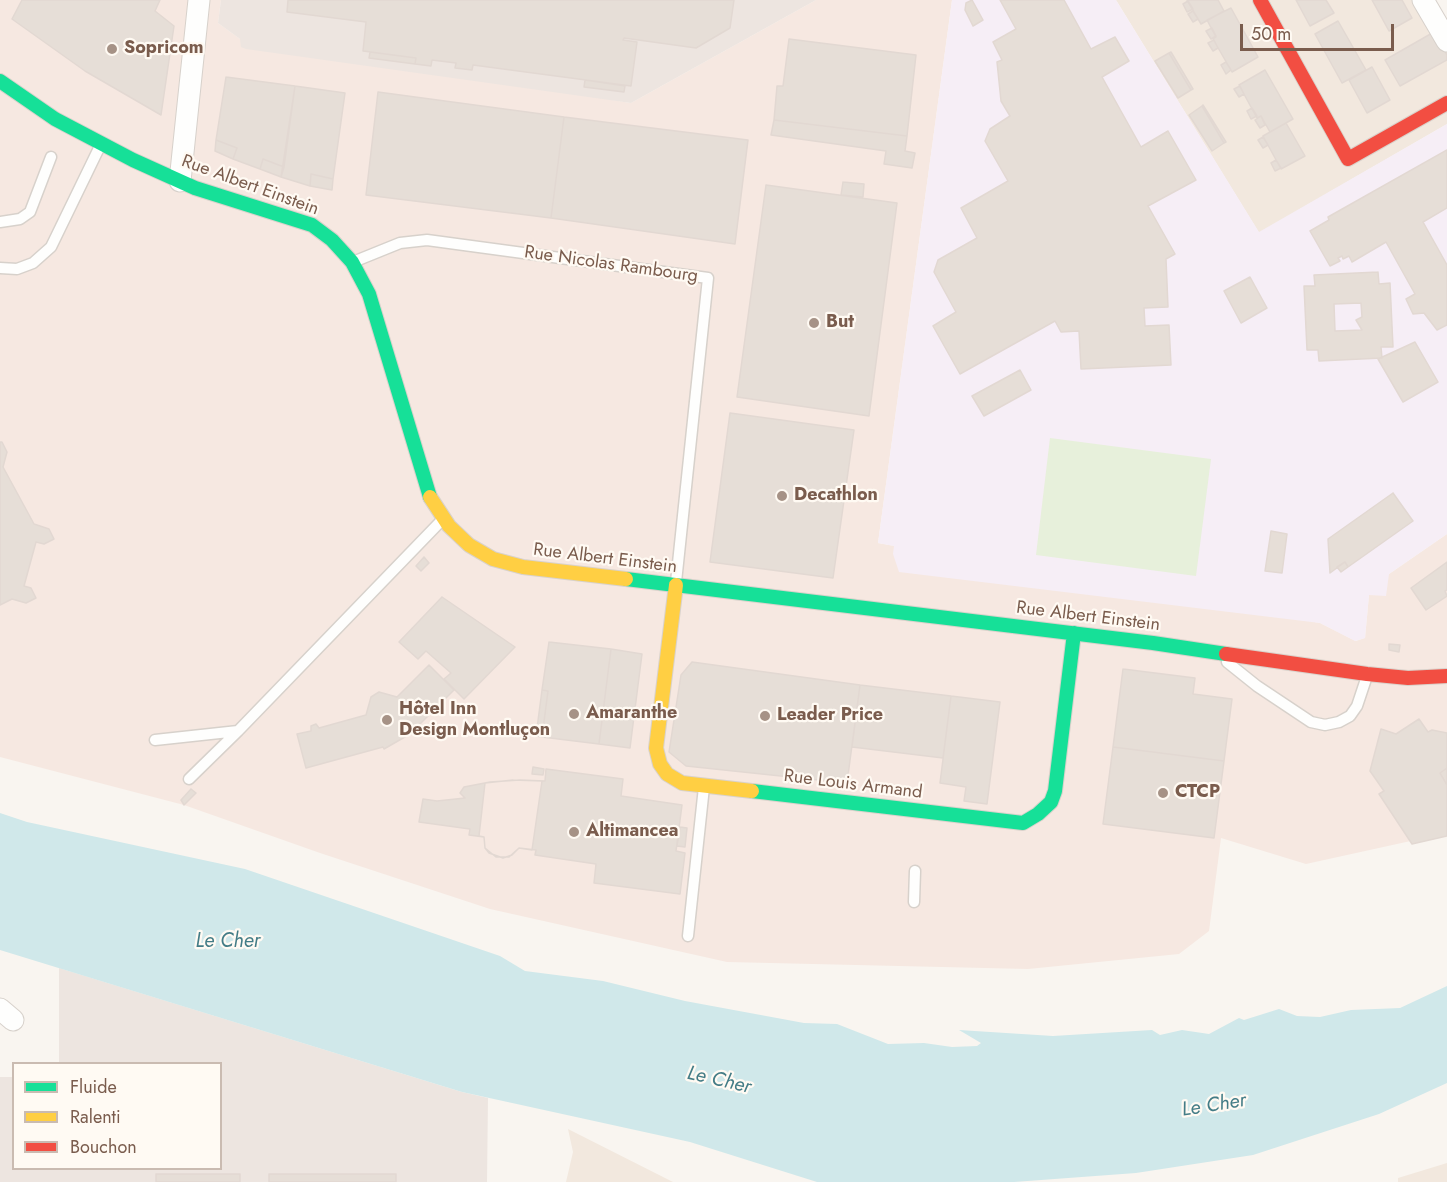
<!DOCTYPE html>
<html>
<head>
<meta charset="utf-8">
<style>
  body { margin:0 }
  #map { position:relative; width:1447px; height:1182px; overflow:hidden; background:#f9f5f0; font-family:Jost,sans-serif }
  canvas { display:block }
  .legend { position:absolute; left:12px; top:1062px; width:210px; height:108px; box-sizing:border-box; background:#fffaf3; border:2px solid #cabbb1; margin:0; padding:8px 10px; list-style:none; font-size:18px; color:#7a5c4d }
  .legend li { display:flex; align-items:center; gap:12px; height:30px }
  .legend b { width:30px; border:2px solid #cabbb1 }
  .scale { position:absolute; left:1240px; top:24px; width:154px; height:27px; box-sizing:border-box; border:3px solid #7a5c4d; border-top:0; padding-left:8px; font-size:18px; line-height:21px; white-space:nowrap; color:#7a5c4d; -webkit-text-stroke:4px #fffaf3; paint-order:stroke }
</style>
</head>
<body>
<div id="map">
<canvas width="1447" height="1182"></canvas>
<ul class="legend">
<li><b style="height:8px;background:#16e098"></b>Fluide</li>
<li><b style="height:8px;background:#ffcf43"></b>Ralenti</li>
<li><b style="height:8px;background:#f24e42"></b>Bouchon</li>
</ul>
<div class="scale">50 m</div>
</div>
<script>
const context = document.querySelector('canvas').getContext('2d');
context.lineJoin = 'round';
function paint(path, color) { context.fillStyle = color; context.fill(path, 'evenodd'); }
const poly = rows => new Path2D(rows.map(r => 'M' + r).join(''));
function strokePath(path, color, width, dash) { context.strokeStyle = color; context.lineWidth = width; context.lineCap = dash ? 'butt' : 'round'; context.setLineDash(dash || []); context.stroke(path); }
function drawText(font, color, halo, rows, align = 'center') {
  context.font = font + ' Jost,sans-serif'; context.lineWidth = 4.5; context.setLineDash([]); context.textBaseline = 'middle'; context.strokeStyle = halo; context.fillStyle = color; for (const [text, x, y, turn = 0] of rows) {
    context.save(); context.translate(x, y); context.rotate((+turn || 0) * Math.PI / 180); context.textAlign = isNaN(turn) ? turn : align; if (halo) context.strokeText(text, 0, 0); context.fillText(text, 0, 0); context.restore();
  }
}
const residential = poly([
  [1116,0,1429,0,1447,31,1447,124,1259,233],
  [568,1129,671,1181,673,1182,566,1182,573,1152],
  [1447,1163,1447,1182,1398,1182,1398,1178]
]);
const commercial = poly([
  [0,0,221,0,218,23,240,39,631,103,816,0,952,0,878,543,1320,623,1356,641,1365,638,1369,595,1389,574,1447,534,1447,833,1306,864,1221,838,1209,931,1179,954,1028,969,727,962,490,909,320,853,184,805,0,757]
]);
const industrial = poly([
  [221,0,816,0,631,103,246,49,241,47,240,39,218,23],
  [59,968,462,1092,488,1098,487,1182,0,1182,0,1077,13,1077,14,1168,220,1168,220,1064,59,1063]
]);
const education = poly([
  [952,0,1116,0,1259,232,1447,124,1447,534,1389,574,1386,596,1369,595,1365,638,1355,641,1320,623,899,572,893,554,894,546,878,543]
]);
const green = poly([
  [1050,438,1211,459,1196,576,1036,555]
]);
const water = poly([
  [0,813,27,822,245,869,500,956,525,971,603,981,685,1001,804,1023,837,1024,888,1044,924,1043,952,1047,977,1046,981,1043,959,1030,1053,1036,1152,1030,1160,1035,1182,1030,1209,1034,1239,1018,1244,1020,1279,1009,1297,1016,1320,1017,1351,1010,1400,1008,1447,986,1447,1083,1379,1114,1253,1155,1136,1173,1014,1182,817,1182,690,1142,462,1092,0,950]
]);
const building = poly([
  [22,0,160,0,155,11,174,26,161,115,85,71,12,19,22,0],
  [288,0,734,0,730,28,696,48,624,38,623,40,637,42,631,86,473,65,472,70,455,68,456,63,432,60,431,66,415,64,416,58,363,51,366,22,287,12,288,0],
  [972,0,983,20,973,26,965,10,966,3,972,0],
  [1000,0,1064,0,1091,49,1115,37,1129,61,1102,77,1141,147,1168,131,1196,180,1148,206,1175,254,1166,259,1168,307,1144,308,1145,326,1169,325,1171,365,1081,369,1079,331,1061,332,1055,321,960,374,933,326,956,312,934,272,938,260,977,238,961,208,1008,181,985,141,990,129,1010,116,1001,101,997,62,1002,60,993,42,1016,29,1000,0],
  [1187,0,1218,0,1224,11,1201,24,1187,0],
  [1296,0,1326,0,1334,13,1310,26,1296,0],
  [1372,0,1402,0,1412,18,1389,31,1372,0],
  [1188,1,1193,9,1187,12,1183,4,1188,1],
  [1231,8,1258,57,1232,72,1213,39,1216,37,1207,20,1231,8],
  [1193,11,1198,19,1193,22,1188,14,1193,11],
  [1338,21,1366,70,1342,83,1315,34,1338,21],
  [1212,28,1216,36,1211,39,1206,31,1212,28],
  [1434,32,1447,55,1447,60,1400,86,1385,60,1434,32],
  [789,39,916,55,907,136,774,120,777,86,783,86,789,39],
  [1214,40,1218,48,1213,51,1208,43,1214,40],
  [370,52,416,58,415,64,369,58,370,52],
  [1171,52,1193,89,1191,90,1169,53,1171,52],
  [1169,53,1191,90,1178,98,1155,61,1169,53],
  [1226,62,1231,70,1226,74,1221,65,1226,62],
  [1372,67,1390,100,1367,113,1349,80,1372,67],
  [1265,70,1293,119,1270,132,1261,116,1257,118,1239,85,1265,70],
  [226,77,295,86,284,167,263,159,260,169,233,159,237,148,216,140,226,77],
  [585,80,625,86,624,92,584,87,585,80],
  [295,86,345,93,333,179,311,174,310,186,281,177,295,86],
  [1240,86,1244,94,1239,97,1234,89,1240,86],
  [378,92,564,117,551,218,366,195,378,92],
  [1203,105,1226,142,1224,143,1202,106,1203,105],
  [1202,106,1224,143,1212,151,1189,115,1202,106],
  [1252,108,1257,116,1251,119,1247,111,1252,108],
  [1261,116,1265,125,1260,128,1255,120,1261,116],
  [564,117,748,140,735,244,551,218,564,117],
  [774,120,907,136,905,151,915,153,912,168,884,164,886,151,771,135,774,120],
  [1286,123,1305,156,1281,169,1263,136,1286,123],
  [1263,137,1268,145,1263,148,1258,140,1263,137],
  [216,140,237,148,233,159,215,151,216,140],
  [1447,150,1447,208,1423,222,1447,265,1447,325,1437,330,1424,313,1413,314,1406,299,1415,294,1386,242,1352,262,1349,256,1343,259,1342,256,1338,258,1340,261,1330,266,1310,231,1329,220,1328,217,1447,150],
  [263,159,284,167,281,177,260,169,263,159],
  [1276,160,1281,168,1275,171,1271,163,1276,160],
  [311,174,333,179,332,190,310,186,311,174],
  [843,182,864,184,863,197,841,195,843,182],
  [766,185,897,203,869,416,737,397,766,185],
  [1378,272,1379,284,1390,283,1393,347,1381,347,1382,358,1319,361,1318,350,1307,350,1304,286,1315,286,1314,275,1378,272],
  [1361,303,1362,317,1356,320,1362,330,1335,331,1334,304,1361,303],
  [1250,277,1267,308,1241,323,1224,291,1250,277],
  [1415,342,1438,382,1403,402,1378,359,1415,342],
  [1020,370,1031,390,984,416,972,396,1020,370],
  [730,413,854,430,833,578,710,562,730,413],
  [0,442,2,442,7,452,3,467,34,524,49,529,54,539,44,544,36,542,24,586,31,588,36,598,26,603,12,599,0,605,0,442],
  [1393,493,1413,521,1348,567,1345,562,1330,573,1328,539,1393,493],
  [1271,531,1287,534,1282,573,1265,571,1271,531],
  [424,557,429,563,421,571,416,566,424,557],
  [1345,562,1348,567,1341,572,1337,567,1345,562],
  [1447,562,1447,590,1445,591,1447,596,1426,610,1411,588,1447,562],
  [442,597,515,647,464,699,444,679,451,673,426,651,418,659,399,642,442,597],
  [549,642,611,649,599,744,542,737,548,691,542,690,549,642],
  [1389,644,1400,645,1399,652,1389,650,1389,644],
  [611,649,642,654,630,748,599,744,611,649],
  [692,662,860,685,847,783,686,766,669,752,681,675,692,662],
  [429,665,454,690,416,728,417,730,384,749,383,747,306,768,297,734,311,731,311,726,316,724,319,728,366,715,371,697,379,692,397,697,429,665],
  [1123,669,1195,678,1193,694,1232,699,1224,761,1113,747,1123,669],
  [860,685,951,696,943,758,852,747,860,685],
  [542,690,548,691,542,737,536,736,542,690],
  [951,696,1000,702,987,804,964,801,966,787,940,783,951,696],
  [1419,719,1428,732,1432,730,1447,733,1447,768,1440,773,1447,785,1447,836,1412,844,1379,794,1384,791,1370,771,1381,729,1396,734,1419,719],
  [1113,747,1224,761,1214,838,1103,824,1113,747],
  [533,767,544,769,543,775,532,774,533,767],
  [1447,768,1447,785,1440,773,1447,768],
  [546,769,623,779,621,796,682,805,676,851,685,853,680,894,594,883,596,864,535,855,536,850,519,848,509,857,496,857,485,848,484,837,469,835,470,829,419,822,423,799,437,801,465,798,460,793,464,787,490,782,520,780,545,781,546,769],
  [513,780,542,781,532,850,519,848,512,855,503,858,489,853,485,848,484,837,479,836,485,783,513,780],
  [191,789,196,793,184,805,181,800,191,789],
  [680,827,687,828,685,847,677,846,680,827],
  [156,1174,240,1174,240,1182,156,1182,156,1174],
  [269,1174,396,1174,396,1182,269,1182,269,1174]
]);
const lane = poly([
  [0,222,20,219,30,212,51,157],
  [353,262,400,243,427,240,708,278,676,582],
  [0,268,17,269,33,263,51,247,101,144],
  [1227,662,1257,686,1311,722,1325,725,1339,722,1350,716,1357,706,1367,676],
  [155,740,238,731],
  [189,779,238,731,442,520],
  [914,902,915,871],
  [688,936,704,787]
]);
const street = poly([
  [1423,0,1447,41],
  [180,181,199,0],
  [0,1009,13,1020]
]);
const fast = poly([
  [0,81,55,119,133,160,195,188,312,225,332,240,352,262,369,294,430,497],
  [626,579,1153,643,1226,654],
  [752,791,1023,823,1038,814,1051,802,1055,791,1074,633]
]);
const slow = poly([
  [430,497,449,526,469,545,493,559,523,567,626,579],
  [676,585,656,748,660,764,667,774,682,783,752,791]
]);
const jam = poly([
  [1260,0,1348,159,1447,103],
  [1226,654,1367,674,1408,678,1447,676]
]);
const markers = [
  [112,49,6,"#a69286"],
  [814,323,6,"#a69286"],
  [782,496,6,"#a69286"],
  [574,714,6,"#a69286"],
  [765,716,6,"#a69286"],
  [387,720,6,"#a69286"],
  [1163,793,6,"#a69286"],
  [574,832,6,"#a69286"]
];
const poiNames = [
  ["Sopricom",124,49],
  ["But",826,323],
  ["Decathlon",794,496],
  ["Hôtel Inn",399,710],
  ["Design Montluçon",399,731],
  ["Amaranthe",586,714],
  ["Leader Price",777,716],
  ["CTCP",1175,793],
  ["Altimancea",586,832]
];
const streetNames = [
  ["Rue Albert Einstein",250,186,20],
  ["Rue Nicolas Rambourg",611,265,8],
  ["Rue Albert Einstein",605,559,7],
  ["Rue Albert Einstein",1088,617,7],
  ["Rue Louis Armand",853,785,7]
];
const waterNames = [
  ["Le Cher",228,942],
  ["Le Cher",719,1081,13],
  ["Le Cher",1214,1106,-9]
];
paint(residential, '#f2e8de');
paint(commercial, '#f6e8e1');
paint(industrial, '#ede5e0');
paint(education, '#f6eef6');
paint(green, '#e7f0db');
paint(water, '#d0e8ea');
paint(building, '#e6ded7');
strokePath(building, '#e2d8d2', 1.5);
strokePath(lane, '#d7d1cb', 13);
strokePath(street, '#d7d1cb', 23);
strokePath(fast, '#d9d2cb', 16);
strokePath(slow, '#d9d2cb', 16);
strokePath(jam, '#d9d2cb', 16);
strokePath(lane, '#fefefd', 10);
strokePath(street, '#fefefd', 21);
strokePath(fast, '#16e098', 14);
strokePath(slow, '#ffcf43', 14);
strokePath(jam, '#f24e42', 14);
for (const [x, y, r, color] of markers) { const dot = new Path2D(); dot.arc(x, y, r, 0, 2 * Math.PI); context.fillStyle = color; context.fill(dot); strokePath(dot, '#fffaf3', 2); }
drawText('bold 18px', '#7a5c4d', '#fffaf3', poiNames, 'left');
drawText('18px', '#7a5c4d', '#fffaf3', streetNames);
drawText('italic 20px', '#437c86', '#fffaf3', waterNames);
</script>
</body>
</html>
